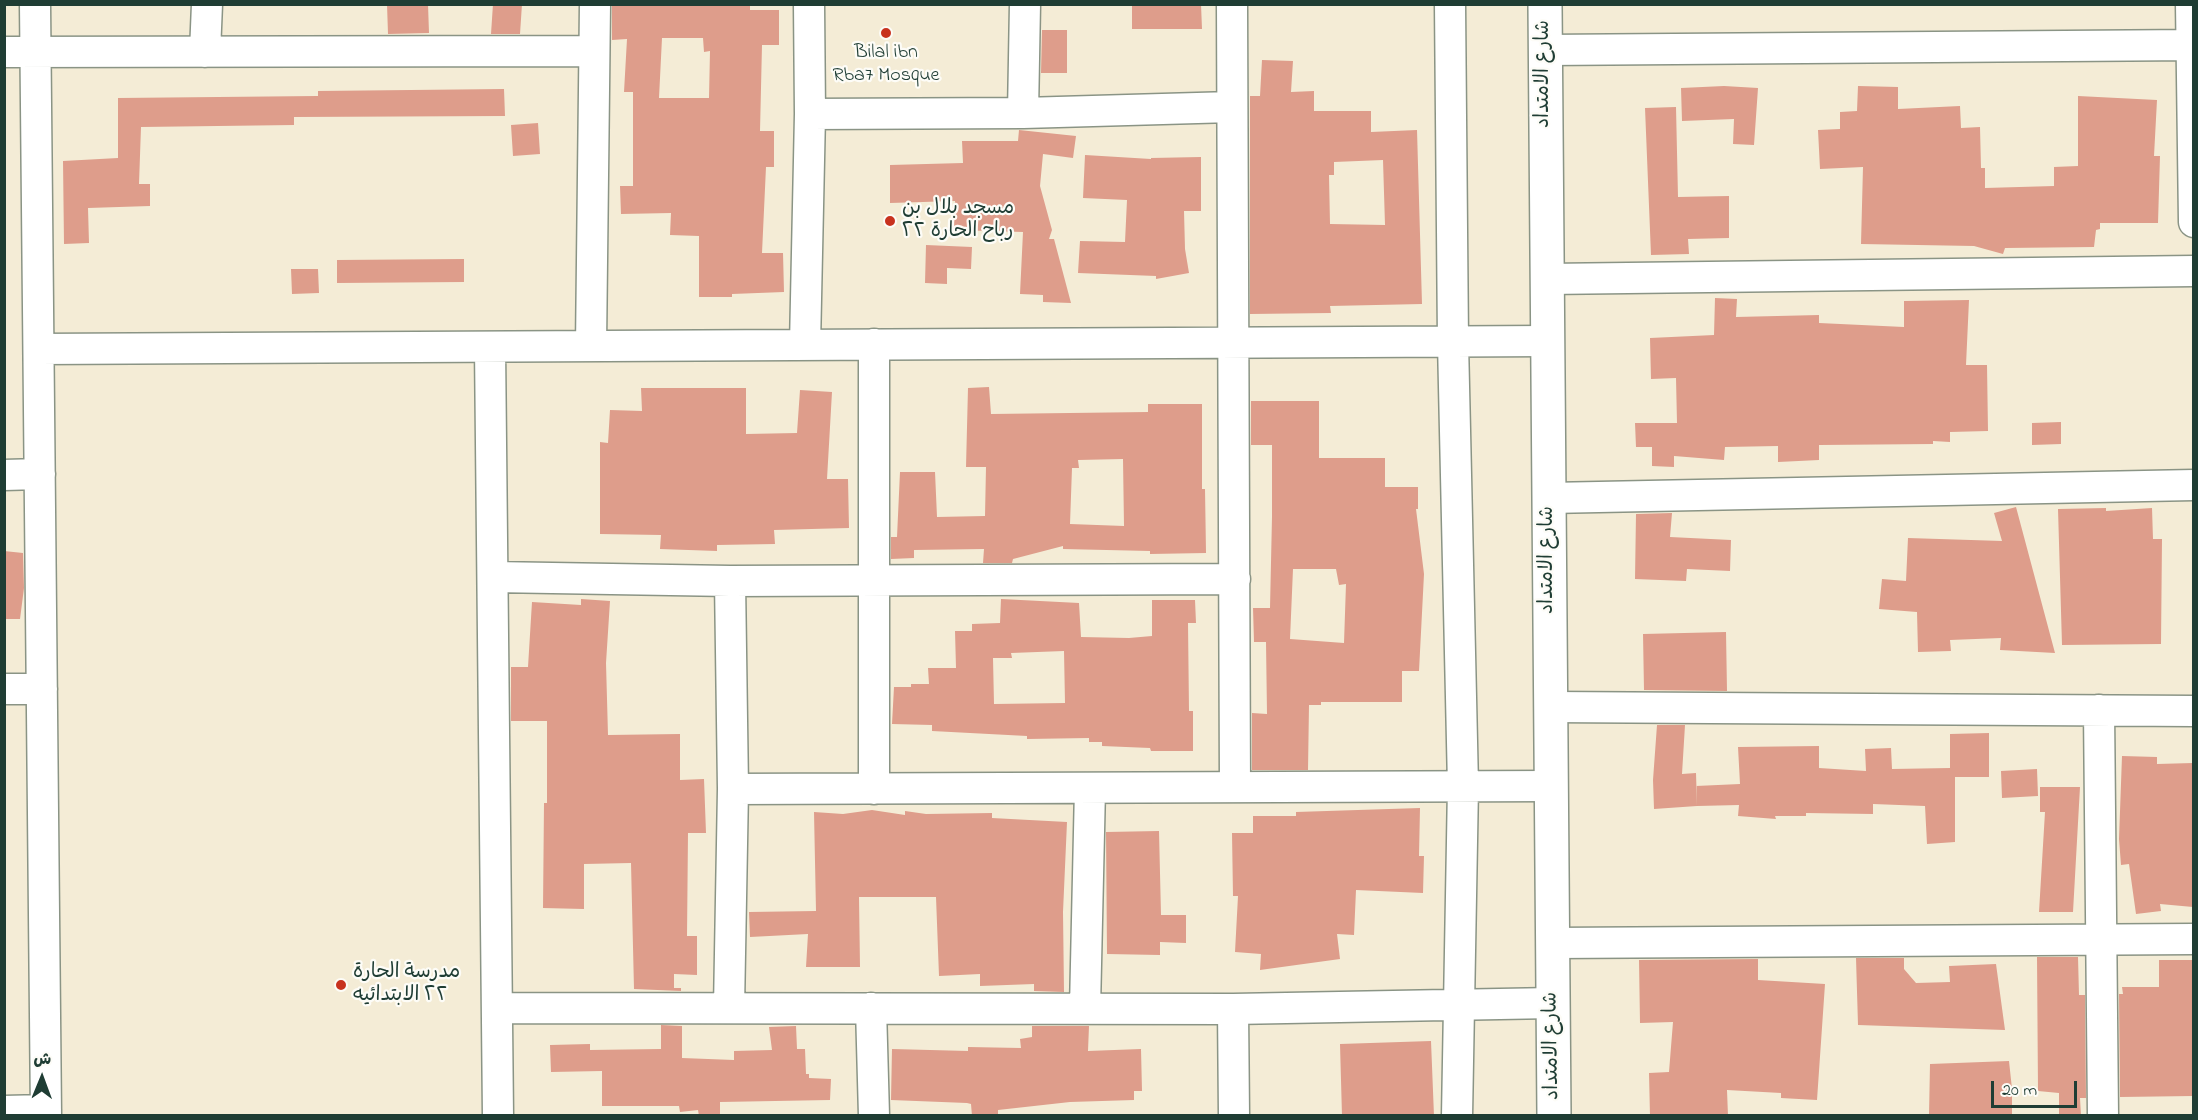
<!DOCTYPE html>
<html>
<head>
<meta charset="utf-8">
<style>
  body { margin:0 }
  #map { position:relative; width:2198px; height:1120px; overflow:hidden; background:#f4ecd6; font-family:"Indie Flower","Playpen Sans Arabic",sans-serif }
  canvas { display:block }
  .frame { position:absolute; inset:0; border:6px solid #1f3d34; pointer-events:none }
  .north { position:absolute; left:12px; top:1048px; width:60px; height:60px; -webkit-text-stroke:4px #fdfcf7; paint-order:stroke; rotate:1deg; font-size:16px; font-weight:700; line-height:24px; text-align:center; color:#1f3d34 }
  .north::after { content:''; display:block; margin:auto; width:21px; height:27px; background:#1f3d34; clip-path:polygon(50% 0,100% 100%,50% 72%,0 100%) }
  .scale { position:absolute; left:1991px; top:1081px; width:86px; height:27px; box-sizing:border-box; border:3px solid #1f3d34; border-top:0; padding-left:8px; font-size:18px; line-height:21px; white-space:nowrap; color:#1f3d34; -webkit-text-stroke:4px #fdfcf7; paint-order:stroke }
</style>
</head>
<body>
<div id="map">
<canvas width="2198" height="1120"></canvas>
<div class="frame"></div>
<div class="north">ش</div>
<div class="scale">20 m</div>
</div>
<script>
const context = document.querySelector('canvas').getContext('2d');
context.lineJoin = 'round';
function paint(path, color) { context.fillStyle = color; context.fill(path, 'evenodd'); }
const poly = rows => new Path2D(rows.map(r => 'M' + r).join(''));
function strokePath(path, color, width, dash) { context.strokeStyle = color; context.lineWidth = width; context.lineCap = dash ? 'butt' : 'round'; context.setLineDash(dash || []); context.stroke(path); }
function drawText(font, color, halo, rows, align = 'center') {
  context.font = font + ' "Indie Flower","Playpen Sans Arabic",sans-serif'; context.lineWidth = 4.5; context.setLineDash([]); context.textBaseline = 'middle'; context.strokeStyle = halo; context.fillStyle = color; for (const [text, x, y, turn = 0] of rows) {
    context.save(); context.translate(x, y); context.rotate((+turn || 0) * Math.PI / 180); context.textAlign = isNaN(turn) ? turn : align; if (halo) context.strokeText(text, 0, 0); context.fillText(text, 0, 0); context.restore();
  }
}
const building = poly([
  [387,4,428,4,429,33,388,34],
  [493,4,522,4,520,34,491,34],
  [750,4,750,10,779,10,779,45,762,45,760,131,774,131,774,167,766,167,762,253,783,253,784,292,732,294,732,297,699,297,699,236,670,235,671,213,621,214,620,186,633,186,633,92,624,92,627,39,612,40,612,6],
  [662,38,703,38,704,52,710,51,709,98,659,98],
  [1132,4,1201,4,1202,29,1132,29],
  [1042,30,1067,30,1067,73,1041,73],
  [1262,60,1293,61,1291,92,1314,91,1314,111,1371,111,1371,132,1417,130,1422,304,1330,306,1331,313,1250,314,1250,96,1260,96],
  [1383,160,1385,225,1330,224,1329,175,1334,175,1334,162],
  [1724,86,1758,88,1754,145,1733,144,1734,119,1682,121,1681,88],
  [1858,86,1898,87,1898,109,1960,106,1961,128,1980,127,1981,168,1985,168,1985,188,2054,186,2054,167,2078,166,2078,96,2157,100,2154,156,2160,156,2158,223,2100,223,2100,229,2096,230,2094,247,2005,248,2003,254,1974,246,1861,244,1863,167,1820,169,1818,130,1840,129,1840,112,1857,111],
  [504,89,505,116,294,117,294,125,141,127,139,184,150,184,150,206,88,208,89,243,64,244,63,161,118,158,118,98,318,96,318,91],
  [1676,107,1678,197,1729,196,1729,238,1688,239,1689,254,1651,255,1645,108],
  [538,123,540,154,513,156,511,125],
  [1019,130,1076,136,1073,158,1043,154,1040,186,1052,230,1049,239,1054,239,1071,303,1043,302,1043,295,1020,294,1023,232,954,230,955,201,890,203,890,165,963,163,962,141,1018,141],
  [1085,155,1151,159,1151,158,1201,157,1201,211,1184,211,1185,249,1189,273,1156,279,1156,276,1078,273,1080,241,1125,242,1127,200,1083,198],
  [926,245,972,247,971,269,947,268,947,284,925,283],
  [464,259,464,282,337,283,337,260],
  [291,269,318,269,319,293,292,294],
  [1715,298,1737,299,1736,317,1819,315,1819,323,1904,327,1904,301,1969,300,1966,365,1987,365,1988,431,1950,432,1950,442,1933,441,1933,444,1819,445,1819,460,1778,462,1778,446,1725,447,1724,460,1674,456,1674,467,1652,466,1652,447,1636,447,1635,423,1677,423,1676,378,1651,379,1650,338,1714,335],
  [989,387,991,414,1148,412,1148,404,1202,404,1202,489,1205,489,1206,553,1150,554,1150,551,1063,549,1063,546,1013,559,1012,563,983,563,984,549,914,550,914,558,891,559,891,537,897,537,900,472,935,472,937,517,985,516,986,467,966,467,968,388],
  [1123,459,1124,526,1070,524,1072,468,1079,468,1078,460],
  [641,388,746,388,746,434,797,433,800,390,832,392,827,479,848,479,849,528,774,530,775,544,717,545,717,551,660,549,661,535,600,534,600,442,608,443,610,410,642,411],
  [1251,401,1319,401,1319,458,1385,458,1385,487,1418,487,1418,509,1416,509,1424,574,1419,671,1402,671,1402,702,1321,702,1321,705,1309,705,1308,770,1252,770,1252,713,1267,714,1266,642,1254,642,1253,608,1270,608,1272,517,1272,445,1251,445],
  [1293,569,1336,569,1339,585,1346,584,1344,643,1290,639],
  [2061,422,2061,444,2032,445,2032,423],
  [2016,507,2055,653,2000,650,2001,638,1950,640,1951,651,1918,652,1917,612,1879,609,1882,579,1906,581,1908,538,2002,541,1994,513],
  [2106,508,2106,511,2152,508,2153,539,2162,539,2161,644,2062,645,2058,509],
  [1672,513,1670,537,1731,540,1730,571,1687,569,1686,581,1635,579,1636,514],
  [4,551,23,553,24,588,20,619,4,619],
  [581,599,610,601,606,663,608,735,680,734,680,780,704,779,706,833,688,833,687,936,697,936,697,975,674,974,674,988,681,988,681,991,634,989,631,863,584,864,584,909,543,908,544,803,547,803,547,721,511,721,511,667,528,667,532,602,581,605],
  [1001,599,1079,603,1081,637,1129,638,1152,636,1152,600,1195,600,1196,623,1188,623,1189,711,1193,711,1193,751,1151,751,1150,748,1102,746,1102,742,1089,742,1089,738,1027,739,1027,736,932,731,932,725,892,724,894,687,911,687,911,684,929,684,928,668,956,668,955,631,972,631,972,624,1000,623],
  [1064,651,1065,703,994,704,993,658,1012,658,1011,653],
  [1726,632,1727,691,1644,690,1643,634],
  [1657,725,1685,725,1682,774,1696,773,1697,806,1654,809,1653,780],
  [1989,733,1989,777,1955,777,1955,842,1927,844,1925,806,1873,804,1873,814,1806,813,1806,816,1775,816,1776,819,1738,816,1739,805,1697,806,1696,786,1740,784,1738,747,1819,746,1819,768,1866,771,1865,749,1891,748,1892,769,1950,768,1950,734],
  [2122,756,2157,757,2157,764,2193,763,2193,907,2160,904,2161,911,2136,914,2129,864,2121,865,2119,839],
  [2037,769,2038,796,2002,798,2001,771],
  [2040,787,2080,787,2073,912,2039,912,2045,812,2040,812],
  [1420,808,1419,856,1424,856,1423,893,1356,890,1354,935,1337,934,1340,959,1260,970,1261,954,1235,952,1238,896,1233,896,1232,833,1253,833,1253,816,1296,816,1296,812],
  [872,810,905,815,905,811,926,814,992,813,992,818,1067,822,1063,912,1064,992,1034,991,1034,984,980,986,980,974,939,976,936,897,859,897,860,967,806,967,808,934,750,937,749,912,816,911,814,812,843,814],
  [1159,831,1161,915,1186,915,1186,943,1160,942,1160,955,1107,954,1106,832],
  [2037,957,2078,957,2079,995,2085,995,2086,1098,2080,1098,2081,1116,2059,1116,2059,1093,2038,1091],
  [1856,958,1904,958,1904,969,1916,983,1950,982,1949,966,1996,964,2005,1030,1858,1025],
  [1758,959,1758,980,1825,984,1817,1100,1781,1098,1781,1093,1727,1090,1728,1116,1650,1116,1649,1073,1669,1072,1673,1022,1640,1023,1639,960],
  [2159,960,2193,960,2193,1096,2120,1097,2119,994,2123,994,2122,987,2159,987],
  [661,1025,682,1026,682,1058,734,1060,734,1051,772,1050,769,1027,796,1026,797,1049,805,1049,806,1074,809,1074,809,1078,831,1079,830,1100,720,1102,720,1116,699,1116,698,1110,680,1112,679,1106,602,1106,602,1071,551,1072,550,1045,590,1044,590,1050,661,1049],
  [1032,1026,1089,1026,1088,1051,1141,1049,1142,1091,1134,1091,1134,1100,1070,1102,998,1110,998,1116,972,1116,971,1104,967,1103,891,1100,892,1049,968,1051,968,1047,1021,1048,1020,1039,1032,1037],
  [1431,1041,1434,1116,1342,1116,1340,1044],
  [2009,1061,2012,1089,2012,1116,1929,1116,1930,1064]
]);
const street = poly([
  [35,4,46,1116],
  [1232,4,1235,787],
  [1450,4,1453,342,1463,786,1457,1116],
  [2191,4,2194,222],
  [1545,50,2194,45],
  [4,52,593,51],
  [205,52,207,4],
  [1023,113,1025,4],
  [810,114,1023,113,1232,107],
  [1547,279,2194,271],
  [805,345,810,114,809,4],
  [591,346,595,4],
  [490,347,498,1116],
  [39,349,1548,341],
  [4,475,40,474],
  [1549,498,2194,485],
  [493,577,730,581,1235,579],
  [4,689,42,689],
  [1550,707,2194,711],
  [2099,710,2103,1116],
  [733,789,1551,786],
  [874,789,874,344],
  [1553,943,2194,939],
  [497,1008,1233,1009,1553,1003],
  [729,1008,733,789,730,581],
  [871,1008,874,1116],
  [1085,1008,1090,788],
  [1233,1009,1234,1116],
  [4,1111,46,1110]
]);
const secondary = poly([
  [1545,4,1554,1116]
]);
const markers = [
  [886,33,6,"#c8321e"],
  [890,221,6,"#c8321e"],
  [341,985,6,"#c8321e"]
];
const poiNames = [
  ["Bilal ibn",886,54,"center"],
  ["Rba7 Mosque",886,77,"center"],
  ["مسجد بلال بن",902,210],
  ["رباح الحارة ٢٢",902,233],
  ["مدرسة الحارة",353,974],
  ["٢٢ الابتدائيه",353,997]
];
const streetNames = [
  ["شارع الامتداد",1545,74,-90],
  ["شارع الامتداد",1549,560,-90],
  ["شارع الامتداد",1553,1046,-91]
];
paint(building, '#de9d8b');
strokePath(street, '#8a9485', 33);
strokePath(secondary, '#8a9485', 36);
strokePath(street, '#fff', 30);
strokePath(secondary, '#fff', 33);
for (const [x, y, r, color] of markers) { const dot = new Path2D(); dot.arc(x, y, r, 0, 2 * Math.PI); context.fillStyle = color; context.fill(dot); strokePath(dot, '#fdfcf7', 2); }
drawText('20px', '#1f3d34', '#fdfcf7', poiNames, 'left');
drawText('20px', '#1f3d34', '#fdfcf7', streetNames);
</script>
</body>
</html>
